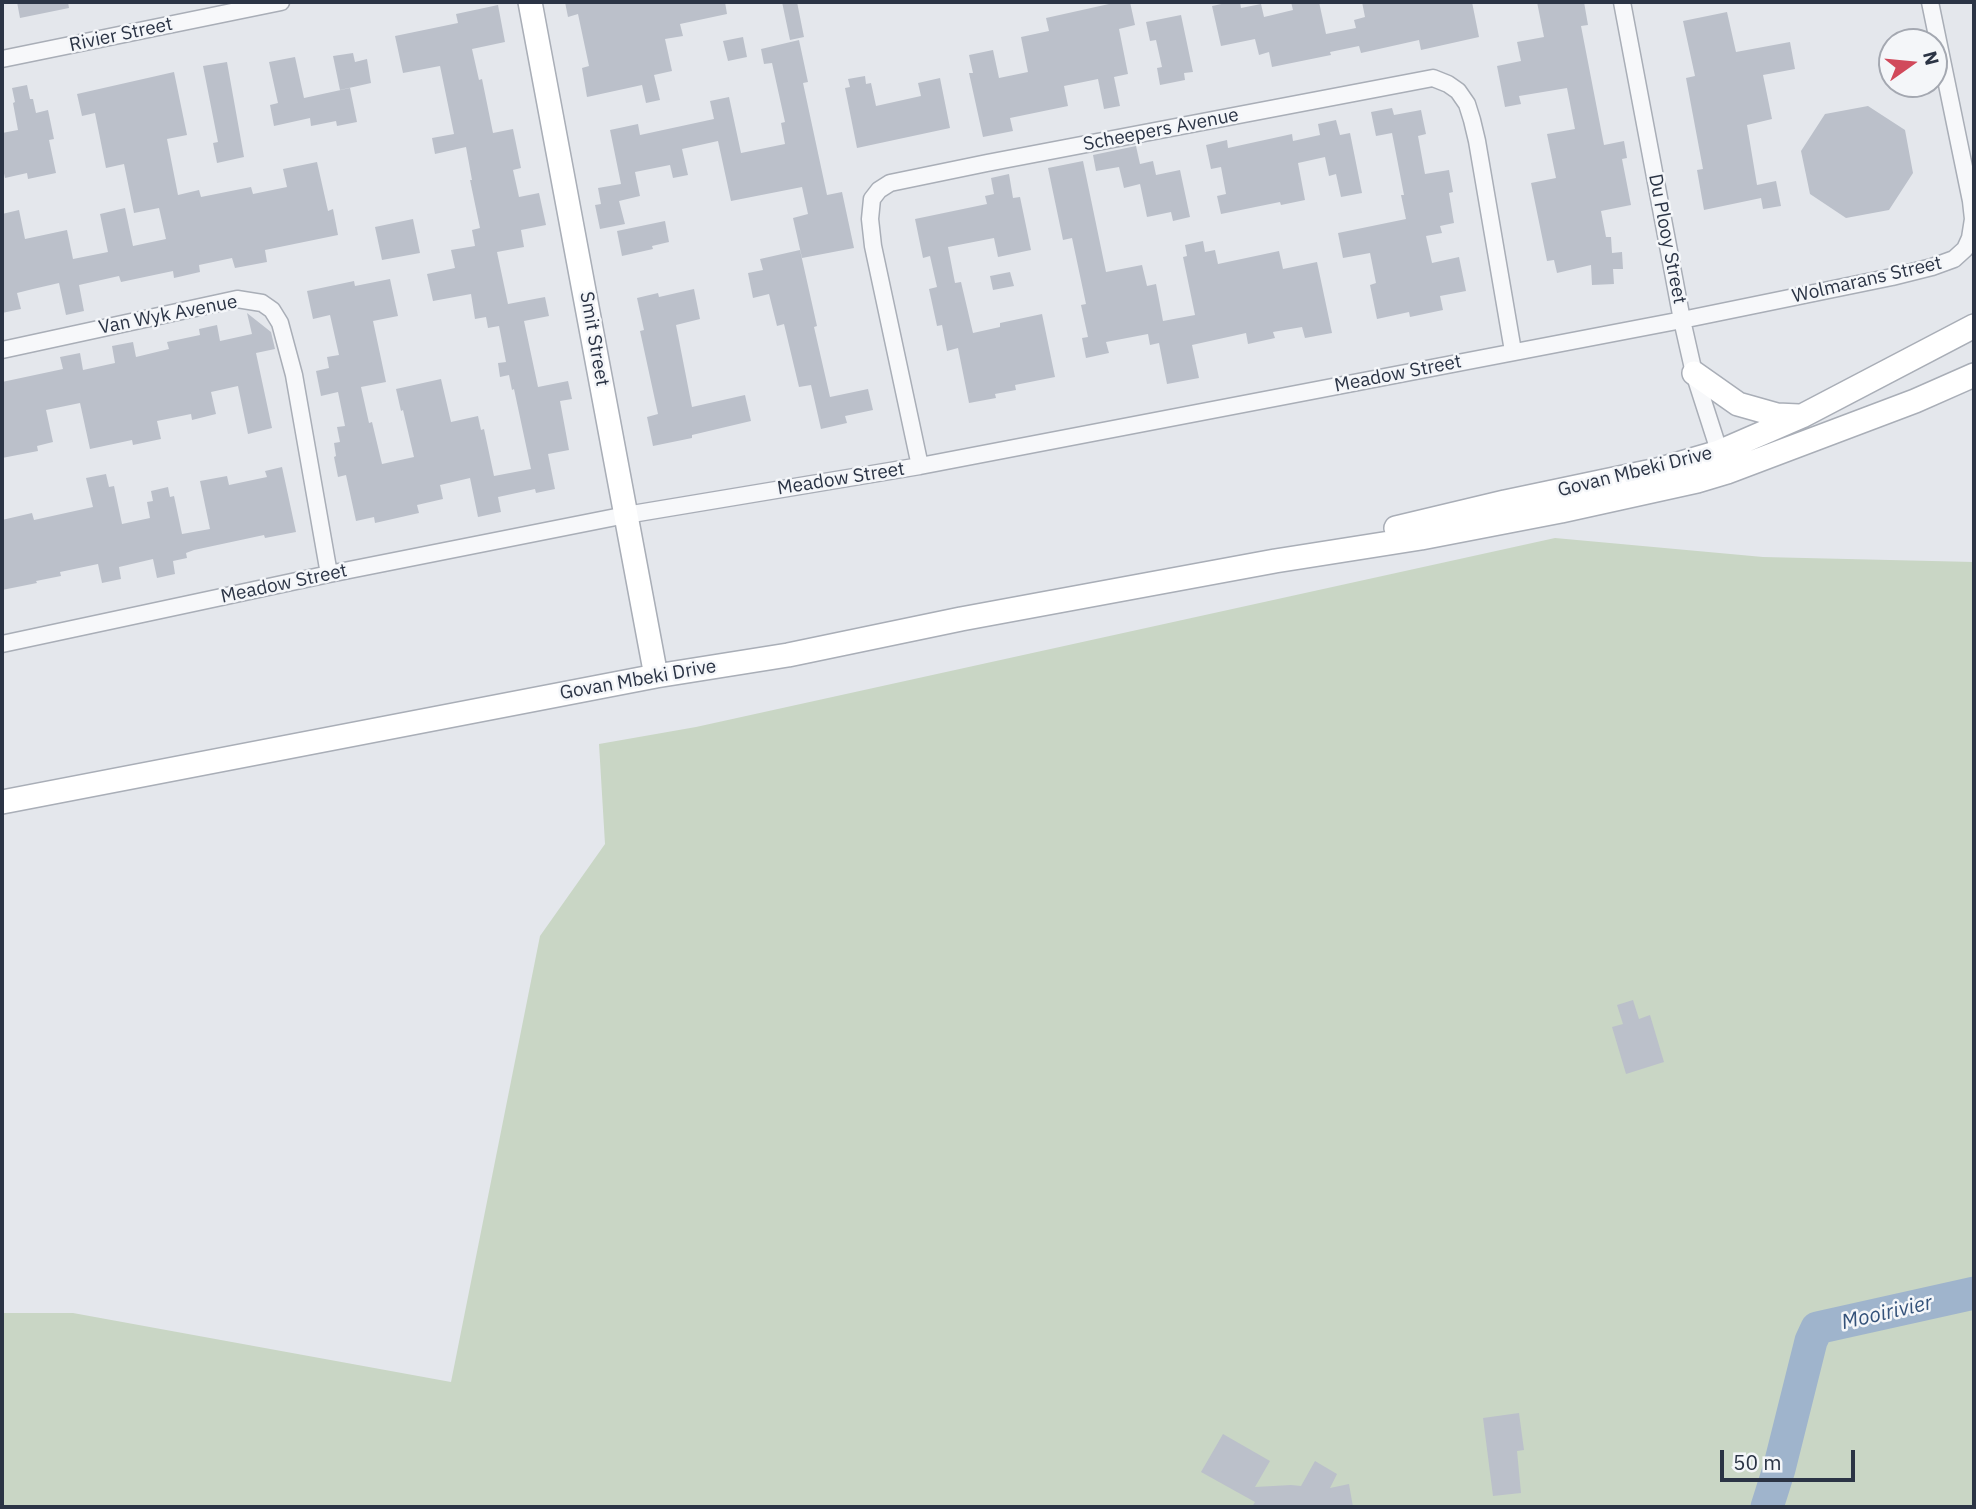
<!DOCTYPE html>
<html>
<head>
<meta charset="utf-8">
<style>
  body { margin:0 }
  #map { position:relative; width:1976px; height:1509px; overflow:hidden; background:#e4e7ec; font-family:"IBM Plex Sans",sans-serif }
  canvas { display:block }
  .frame { position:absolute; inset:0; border:4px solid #2b3445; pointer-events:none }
  .north { position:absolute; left:1878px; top:28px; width:70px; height:70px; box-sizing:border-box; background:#f4f6f9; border:2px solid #a4a8b1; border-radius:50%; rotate:75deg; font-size:19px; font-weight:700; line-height:28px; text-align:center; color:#2b3445 }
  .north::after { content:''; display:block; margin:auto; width:24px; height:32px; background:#d1495b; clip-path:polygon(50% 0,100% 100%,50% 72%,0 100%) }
  .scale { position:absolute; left:1720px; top:1450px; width:135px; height:32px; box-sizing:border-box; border:4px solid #2b3445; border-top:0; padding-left:9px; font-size:21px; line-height:24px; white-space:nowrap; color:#2b3445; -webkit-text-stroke:5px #f4f6f9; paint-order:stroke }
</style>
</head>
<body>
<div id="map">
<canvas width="1976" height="1509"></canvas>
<div class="frame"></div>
<div class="north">N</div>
<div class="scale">50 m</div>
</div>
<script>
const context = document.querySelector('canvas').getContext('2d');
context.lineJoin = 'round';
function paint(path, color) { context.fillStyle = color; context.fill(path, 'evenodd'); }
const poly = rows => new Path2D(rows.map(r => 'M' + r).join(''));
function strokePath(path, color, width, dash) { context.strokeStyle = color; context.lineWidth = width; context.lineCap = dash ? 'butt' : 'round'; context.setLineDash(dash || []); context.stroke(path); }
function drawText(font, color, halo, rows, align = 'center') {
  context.font = font + ' "IBM Plex Sans",sans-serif'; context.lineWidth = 5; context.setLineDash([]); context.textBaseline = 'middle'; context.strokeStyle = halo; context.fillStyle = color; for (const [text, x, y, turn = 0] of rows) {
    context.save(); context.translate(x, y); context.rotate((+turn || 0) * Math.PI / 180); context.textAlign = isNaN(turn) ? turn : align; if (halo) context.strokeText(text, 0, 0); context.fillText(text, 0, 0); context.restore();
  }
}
const green = poly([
  [1555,538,1763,557,1974,562,1974,1507,2,1507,2,1313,73,1313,451,1382,540,936,605,844,599,744,696,727]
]);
const river = poly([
  [1767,1507,1779,1469,1811,1341,1817,1328,1974,1293]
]);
const building = poly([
  [17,2,68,2,69,8,20,18],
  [565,2,725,2,727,14,680,24,683,36,665,39,672,71,654,75,660,100,646,103,642,85,587,97,582,68,589,66,578,14,568,17],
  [782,2,797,2,804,37,790,40],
  [1118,2,1130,2,1135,25,1119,29,1128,74,1114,77,1120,106,1104,109,1098,79,1064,86,1068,106,1010,118,1013,131,983,137,969,73,973,73,969,55,993,50,999,78,1028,72,1021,37,1049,31,1046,18],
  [1231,2,1240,2,1241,8,1261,4,1264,17,1293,10,1291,2,1319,2,1326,34,1356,28,1354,20,1365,17,1362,2,1472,2,1479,37,1421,50,1419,40,1361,53,1359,46,1330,52,1331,55,1272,67,1269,52,1259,55,1255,39,1221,46,1212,6],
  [1537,2,1584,2,1588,25,1581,26,1604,145,1624,141,1627,158,1622,159,1631,205,1601,211,1606,237,1611,237,1612,253,1622,252,1623,269,1613,269,1614,284,1592,285,1591,265,1557,273,1554,260,1547,261,1531,183,1556,178,1547,134,1575,129,1567,88,1519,96,1521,104,1505,107,1497,66,1521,61,1517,42,1544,37],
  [498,5,505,42,472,49,479,80,482,79,493,133,513,129,521,168,513,170,519,197,539,193,546,225,521,230,524,247,497,252,508,304,545,297,549,316,524,321,538,387,568,381,572,399,560,401,569,450,548,454,555,489,536,493,535,489,498,497,501,512,478,517,470,478,440,485,443,499,417,505,419,513,375,523,374,517,356,521,346,475,338,477,334,457,336,456,334,443,340,442,337,427,345,426,338,392,321,396,316,371,329,368,327,357,339,355,330,315,313,319,307,291,354,281,355,286,390,279,398,316,373,321,386,382,361,387,369,423,372,422,382,464,414,457,403,410,401,411,396,389,441,379,451,422,478,416,481,430,484,429,494,476,531,469,514,389,512,390,509,375,500,377,498,363,506,362,499,326,488,328,486,317,475,319,471,294,433,301,427,274,455,268,451,250,475,246,472,230,480,228,470,180,472,180,466,147,435,154,432,138,454,134,440,66,403,73,395,36,458,23,456,14],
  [1727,12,1736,52,1790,42,1795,69,1763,75,1772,119,1747,125,1757,185,1776,181,1781,206,1763,209,1761,198,1704,210,1697,170,1703,169,1686,78,1695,76,1683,21],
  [1181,15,1193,72,1184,73,1185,80,1160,85,1157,68,1162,67,1156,40,1150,41,1146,22],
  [743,37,747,57,728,61,723,41],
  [799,40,808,82,803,83,827,195,842,192,854,248,802,258,793,218,808,214,802,187,731,201,718,141,682,149,688,175,673,178,670,165,635,172,640,196,619,201,625,224,600,229,595,205,601,204,598,188,621,184,610,130,638,124,640,135,714,119,710,101,729,97,741,153,785,144,781,123,785,122,772,63,764,64,761,49],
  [353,53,355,62,367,59,371,83,340,90,333,56],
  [295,57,304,98,350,88,357,122,337,126,336,121,311,126,310,118,274,126,270,105,278,103,269,62],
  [227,62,244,157,217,163,213,143,218,142,203,66],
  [174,72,187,135,167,139,178,195,199,190,201,197,251,187,253,194,287,187,283,169,317,162,328,211,333,209,338,235,265,250,267,262,235,268,232,258,199,265,200,272,174,278,173,271,121,282,119,276,79,285,84,311,66,315,59,283,33,289,17,293,21,309,2,313,2,214,19,210,25,239,67,230,73,259,108,252,100,214,125,208,133,246,166,239,159,208,134,213,124,164,106,168,95,113,82,116,77,94],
  [865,76,866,84,871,83,876,106,921,96,918,83,940,78,950,128,857,148,845,88,850,87,848,79],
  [27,85,30,99,33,99,36,113,48,110,54,139,49,140,56,173,28,179,27,173,5,178,2,164,2,133,18,130,13,103,15,102,12,88],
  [1868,106,1905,130,1913,173,1889,210,1846,218,1810,194,1801,151,1825,114],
  [1392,108,1394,115,1421,110,1426,134,1418,136,1425,174,1449,170,1453,192,1449,193,1454,223,1440,226,1442,233,1426,236,1432,263,1459,257,1466,291,1440,296,1443,310,1410,317,1409,312,1377,319,1370,285,1376,283,1370,253,1343,258,1338,233,1406,219,1401,195,1404,195,1392,133,1376,136,1371,112],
  [1336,120,1340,135,1350,133,1362,193,1341,197,1336,174,1329,176,1325,157,1298,163,1305,200,1281,205,1280,202,1221,214,1217,196,1226,194,1221,167,1211,169,1206,145,1227,140,1228,148,1292,134,1293,141,1320,135,1318,124],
  [1136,146,1140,164,1153,161,1156,175,1180,170,1190,217,1173,221,1171,212,1147,217,1140,184,1124,188,1119,167,1096,171,1093,155],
  [1083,161,1106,272,1142,265,1147,286,1156,284,1163,321,1195,315,1183,257,1187,256,1185,245,1203,241,1205,252,1215,250,1218,264,1279,251,1283,269,1317,262,1332,333,1305,338,1302,327,1273,332,1275,338,1248,344,1246,333,1192,345,1199,378,1167,384,1159,343,1150,345,1148,334,1106,342,1109,353,1086,358,1082,338,1088,337,1081,305,1086,304,1072,238,1063,240,1048,168],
  [1009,174,1013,198,1020,197,1031,250,998,257,994,238,948,247,955,283,961,282,973,333,1000,327,1000,323,1042,314,1055,377,1015,385,1016,390,995,394,996,398,969,403,958,348,947,351,942,325,937,326,929,289,937,287,930,256,923,258,915,219,987,204,985,196,994,194,991,178],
  [413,219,420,253,382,260,375,227],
  [665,221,669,242,652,246,653,249,622,256,617,231],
  [800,250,817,326,814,327,830,397,868,389,873,410,845,416,847,423,821,429,811,385,799,387,784,324,777,326,769,294,753,298,748,273,763,270,760,259],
  [1010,272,1014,286,993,290,990,276],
  [694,289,700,319,676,325,692,407,745,395,751,421,692,435,692,438,653,446,647,417,658,414,640,331,644,330,637,298,658,293,659,297],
  [247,313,271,332,275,349,256,353,272,428,248,434,238,386,211,392,216,414,192,420,191,414,157,421,161,439,133,445,132,440,90,449,80,403,46,410,53,442,37,446,38,451,2,458,2,382,63,369,60,357,80,353,83,370,115,363,112,346,133,342,136,357,169,349,167,342,200,335,199,329,217,325,220,341,252,334],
  [282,467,296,532,265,538,264,535,194,550,186,553,187,558,173,561,175,574,157,578,153,559,119,567,121,579,102,583,98,564,60,572,61,576,36,581,37,583,2,590,2,520,32,513,34,520,93,507,86,478,106,474,109,487,114,486,122,524,150,518,147,502,153,501,151,491,168,487,170,497,174,496,182,534,210,529,200,481,227,476,229,485,267,477,265,471],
  [1633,1000,1639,1019,1650,1015,1664,1062,1626,1074,1612,1027,1623,1024,1617,1005],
  [1519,1413,1524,1450,1517,1451,1521,1493,1493,1496,1483,1418],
  [1223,1434,1270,1461,1255,1487,1291,1485,1301,1486,1315,1461,1337,1474,1330,1488,1349,1484,1353,1507,1252,1507,1255,1502,1201,1472]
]);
const street = poly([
  [1622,2,1682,320,1694,373,1722,460],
  [2,59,281,2],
  [2,350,237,299,262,303,272,310,280,323,294,375,329,574],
  [920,466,873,246,870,219,872,199,879,190,890,183,987,163,1433,78,1448,84,1458,91,1467,104,1472,120,1477,141,1513,351],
  [2,644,329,574,626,515,920,466,1682,320,1892,277,1932,267,1954,259,1965,249,1970,238,1973,219,1971,201,1930,2]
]);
const secondary = poly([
  [530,2,656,676],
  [1694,373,1738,404,1777,415,1799,416],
  [1396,528,1505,502,1657,470,1719,452,1802,416,1974,326],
  [2,802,656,676,788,655,961,619,1275,561,1421,538,1561,511,1697,481,1727,472,1915,401,1974,375]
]);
const streetNames = [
  ["Rivier Street",121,35,-12],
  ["Scheepers Avenue",1161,130,-11],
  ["Du Plooy Street",1667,239,79],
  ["Wolmarans Street",1867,280,-13],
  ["Van Wyk Avenue",168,315,-11],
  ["Smit Street",594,339,80],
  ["Meadow Street",1398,374,-11],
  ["Govan Mbeki Drive",1635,472,-14],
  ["Meadow Street",841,479,-9],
  ["Meadow Street",284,584,-12],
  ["Govan Mbeki Drive",638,680,-10]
];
const waterNames = [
  ["Mooirivier",1887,1313,-13]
];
paint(green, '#c9d6c5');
strokePath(river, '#9fb4cc', 33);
paint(building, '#bbc0ca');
strokePath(street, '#a9aeb7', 19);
strokePath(secondary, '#a9aeb7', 26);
strokePath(street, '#f7f8fa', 16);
strokePath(secondary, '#fff', 23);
drawText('19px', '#2b3445', '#f4f6f9', streetNames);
drawText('italic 21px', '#34527a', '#f4f6f9', waterNames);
</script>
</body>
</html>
